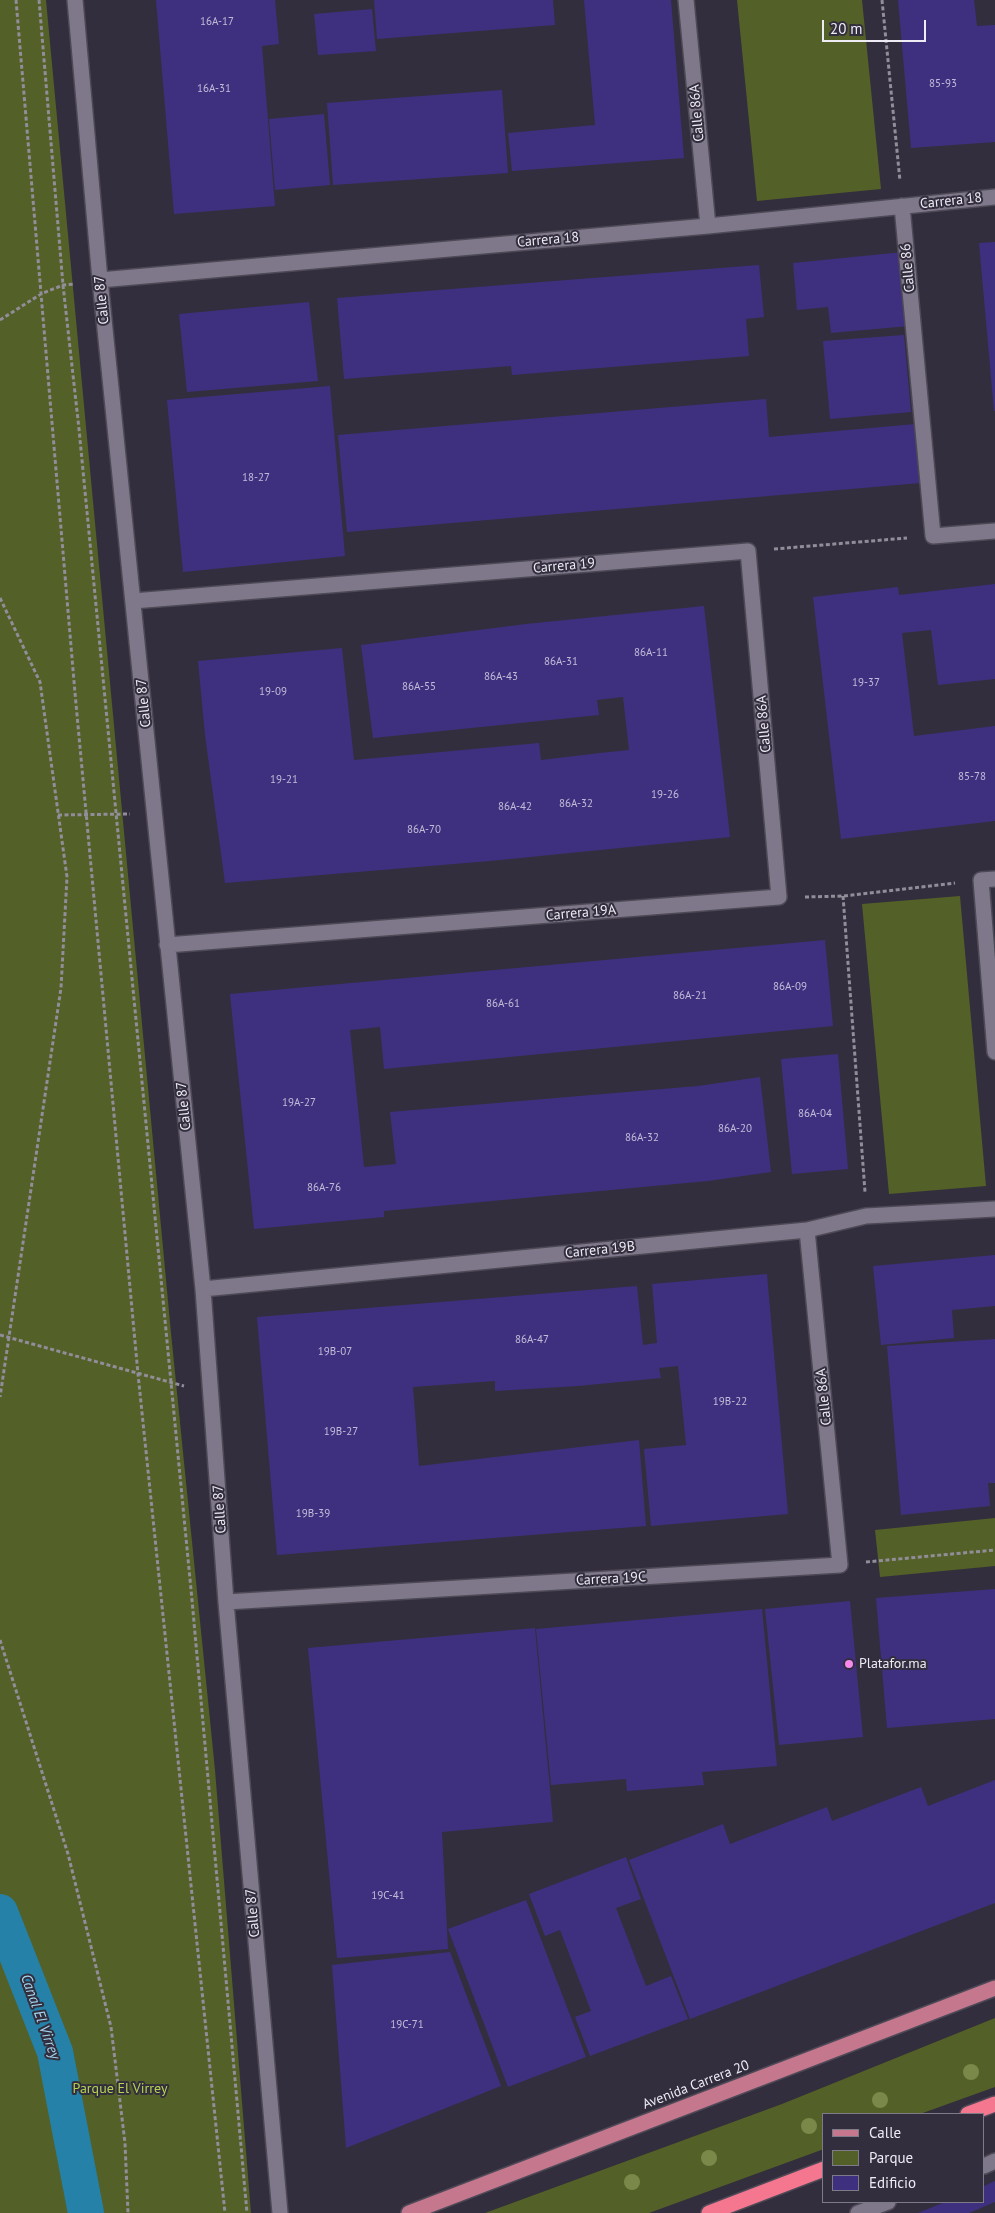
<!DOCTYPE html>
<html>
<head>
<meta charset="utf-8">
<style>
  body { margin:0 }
  #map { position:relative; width:995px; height:2213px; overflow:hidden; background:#332e3d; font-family:"PT Sans",sans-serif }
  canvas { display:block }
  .legend { position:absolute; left:822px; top:2113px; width:162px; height:90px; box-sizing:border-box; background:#332e3d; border:1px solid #7e7a87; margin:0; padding:6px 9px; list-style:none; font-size:15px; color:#eeebf5 }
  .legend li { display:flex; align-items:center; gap:10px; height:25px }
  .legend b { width:25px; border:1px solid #7e7a87 }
  .scale { position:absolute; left:822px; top:20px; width:104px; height:22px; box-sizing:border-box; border:2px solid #eeebf5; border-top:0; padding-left:6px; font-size:15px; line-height:18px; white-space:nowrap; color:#eeebf5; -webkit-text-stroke:4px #332e3d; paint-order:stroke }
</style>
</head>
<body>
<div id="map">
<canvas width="995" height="2213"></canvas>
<ul class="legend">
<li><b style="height:6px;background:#c5778d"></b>Calle</li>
<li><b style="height:14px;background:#536027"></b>Parque</li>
<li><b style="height:14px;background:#3f307f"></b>Edificio</li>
</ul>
<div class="scale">20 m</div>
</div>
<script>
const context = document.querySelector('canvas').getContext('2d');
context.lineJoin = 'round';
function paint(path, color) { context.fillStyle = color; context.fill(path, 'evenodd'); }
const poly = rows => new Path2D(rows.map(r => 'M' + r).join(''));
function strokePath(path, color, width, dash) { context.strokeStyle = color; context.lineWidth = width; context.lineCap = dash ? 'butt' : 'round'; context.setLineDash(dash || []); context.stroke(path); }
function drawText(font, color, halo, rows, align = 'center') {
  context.font = font + ' "PT Sans",sans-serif'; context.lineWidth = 4; context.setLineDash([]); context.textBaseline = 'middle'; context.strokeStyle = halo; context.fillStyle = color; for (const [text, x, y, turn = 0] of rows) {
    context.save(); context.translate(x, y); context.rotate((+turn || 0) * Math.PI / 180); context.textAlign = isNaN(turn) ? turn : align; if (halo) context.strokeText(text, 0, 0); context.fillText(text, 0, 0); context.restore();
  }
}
const green = poly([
  [0,0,46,0,171,1333,215,1770,251,2213,0,2213],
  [737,0,862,0,881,189,757,201],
  [960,896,986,1186,889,1194,862,904],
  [995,1518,995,1566,880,1577,875,1530],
  [995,2018,995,2087,920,2114,824,2114,824,2149,649,2213,485,2213,782,2104]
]);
const canal = poly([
  [0,1912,55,2052,86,2213]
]);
const building = poly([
  [156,0,275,0,279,44,262,46,275,206,174,214],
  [374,0,553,0,555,25,377,39],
  [584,0,671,0,684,158,512,171,508,133,595,125],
  [898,0,974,0,977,26,995,25,995,142,911,148],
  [372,9,376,51,318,55,314,14],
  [502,90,508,173,333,185,327,103],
  [324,114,330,185,275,190,269,119],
  [995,242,995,411,994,411,979,243],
  [903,252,909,326,831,333,828,307,797,310,793,263],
  [759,265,764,317,746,319,749,356,512,375,511,366,344,379,337,298],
  [309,302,318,381,187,392,179,314],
  [904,335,911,412,830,419,823,341],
  [330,386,345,556,183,572,167,400],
  [766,399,769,437,916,424,921,483,347,532,338,435],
  [995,584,995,679,938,685,931,630,902,633,914,736,995,726,995,821,841,839,813,597,898,587,899,595],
  [704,606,730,837,490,861,225,883,205,735,198,661,342,648,354,760,539,743,541,760,600,753,629,750,623,697,597,700,599,715,373,738,361,645,526,624],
  [825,940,833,1026,384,1069,380,1027,350,1030,364,1167,396,1164,390,1112,698,1086,760,1077,771,1172,708,1181,384,1211,384,1217,254,1229,230,994],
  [838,1054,848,1169,792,1174,781,1059],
  [995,1255,995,1306,952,1310,954,1338,881,1345,873,1266],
  [767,1274,788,1514,651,1526,644,1449,686,1445,678,1366,659,1368,661,1378,578,1386,495,1391,495,1381,413,1387,419,1466,639,1440,646,1526,277,1555,257,1317,637,1286,643,1345,657,1343,652,1284],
  [995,1339,995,1483,988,1483,990,1506,901,1515,887,1346],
  [995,1589,995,1719,887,1728,876,1598],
  [850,1601,863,1737,779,1745,765,1609],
  [762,1609,777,1766,702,1772,704,1785,627,1791,626,1779,551,1785,536,1629],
  [535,1628,553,1822,442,1832,448,1949,337,1958,308,1648],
  [995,1780,995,1903,690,2019,629,1860,723,1824,730,1844,827,1807,832,1821,921,1787,928,1806],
  [626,1857,641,1899,616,1908,646,1986,671,1976,688,2019,590,2056,575,2017,591,2011,560,1930,545,1936,529,1894],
  [526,1900,586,2057,508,2087,448,1929],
  [450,1952,501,2086,346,2148,332,1965],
  [995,2181,995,2202,969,2213,918,2213,945,2202,984,2202,984,2186]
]);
const path = poly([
  [16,0,75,693,138,1374,225,2213],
  [39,0,63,285,79,429,192,1600,247,2213],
  [882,0,900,181],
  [0,320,41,294,63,285,75,284],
  [774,549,907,538],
  [0,598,40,682,67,877,61,988,0,1397],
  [58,815,130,814],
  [843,896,865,1192],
  [805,897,843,896,955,883],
  [0,1335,184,1386],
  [866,1562,995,1550],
  [0,1640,68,1854,111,2027,125,2143,128,2213]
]);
const minor = poly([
  [75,0,100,280,203,1289,226,1602,280,2213],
  [686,0,708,226],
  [902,206,933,536,995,531],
  [100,280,708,226,995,197],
  [133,601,748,551,779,897,167,945],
  [995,879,981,880,995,1052],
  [203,1289,807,1230,866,1216,995,1209],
  [226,1602,840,1565,807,1230],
  [984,2166,995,2161],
  [858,2213,888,2202]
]);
const major = poly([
  [409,2213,995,1988]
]);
const highway = poly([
  [968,2114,995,2104],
  [709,2213,824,2169]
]);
const trees = [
  [971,2072],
  [880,2100],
  [809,2126],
  [709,2158],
  [632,2182]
];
const markers = [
  [849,1664,5,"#f788ec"]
];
const numberNames = [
  ["16A-17",217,22],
  ["85-93",943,84],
  ["16A-31",214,89],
  ["18-27",256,478],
  ["86A-11",651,653],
  ["86A-31",561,662],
  ["86A-43",501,677],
  ["19-37",866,683],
  ["86A-55",419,687],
  ["19-09",273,692],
  ["85-78",972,777],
  ["19-21",284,780],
  ["19-26",665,795],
  ["86A-32",576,804],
  ["86A-42",515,807],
  ["86A-70",424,830],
  ["86A-09",790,987],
  ["86A-21",690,996],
  ["86A-61",503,1004],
  ["19A-27",299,1103],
  ["86A-04",815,1114],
  ["86A-20",735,1129],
  ["86A-32",642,1138],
  ["86A-76",324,1188],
  ["86A-47",532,1340],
  ["19B-07",335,1352],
  ["19B-22",730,1402],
  ["19B-27",341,1432],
  ["19B-39",313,1514],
  ["19C-41",388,1896],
  ["19C-71",407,2025]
];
const streetNames = [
  ["Calle 86A",697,113,-95],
  ["Carrera 18",951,201,-6],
  ["Carrera 18",548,240,-5],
  ["Calle 86",908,268,-95],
  ["Calle 87",102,300,-96],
  ["Carrera 19",564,566,-5],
  ["Calle 87",144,703,-96],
  ["Calle 86A",764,724,-95],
  ["Carrera 19A",581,913,-5],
  ["Calle 87",184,1106,-96],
  ["Carrera 19B",600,1250,-6],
  ["Calle 86A",824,1397,-96],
  ["Calle 87",220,1509,-94],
  ["Carrera 19C",611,1579,-3],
  ["Calle 87",253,1913,-95],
  ["Avenida Carrera 20",696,2085,-21]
];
const poiNames = [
  ["Platafor.ma",859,1664]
];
const parkNames = [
  ["Parque El Virrey",120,2089]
];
const waterNames = [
  ["Canal El Virrey",40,2017,70]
];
paint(green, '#536027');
strokePath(canal, '#2581a8', 36);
paint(building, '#3f307f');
strokePath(minor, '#4e4956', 18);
strokePath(major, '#4e4956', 18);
strokePath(highway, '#4e4956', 18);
strokePath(path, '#918d99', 3, [4, 2.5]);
strokePath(minor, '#7e788a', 15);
strokePath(major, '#c5778d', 15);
strokePath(highway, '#f5778f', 15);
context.fillStyle = '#7a8849';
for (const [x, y] of trees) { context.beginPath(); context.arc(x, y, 8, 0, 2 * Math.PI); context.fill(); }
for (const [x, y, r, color] of markers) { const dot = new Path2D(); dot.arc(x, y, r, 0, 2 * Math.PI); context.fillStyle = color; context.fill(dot); strokePath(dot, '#332e3d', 2); }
drawText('11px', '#c2bcd8', null, numberNames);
drawText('14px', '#eeebf5', '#332e3d', streetNames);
drawText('14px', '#eeebf5', '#332e3d', poiNames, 'left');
drawText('14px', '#b5d252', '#332e3d', parkNames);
drawText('italic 15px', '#a4d6f0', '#332e3d', waterNames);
</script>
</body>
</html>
